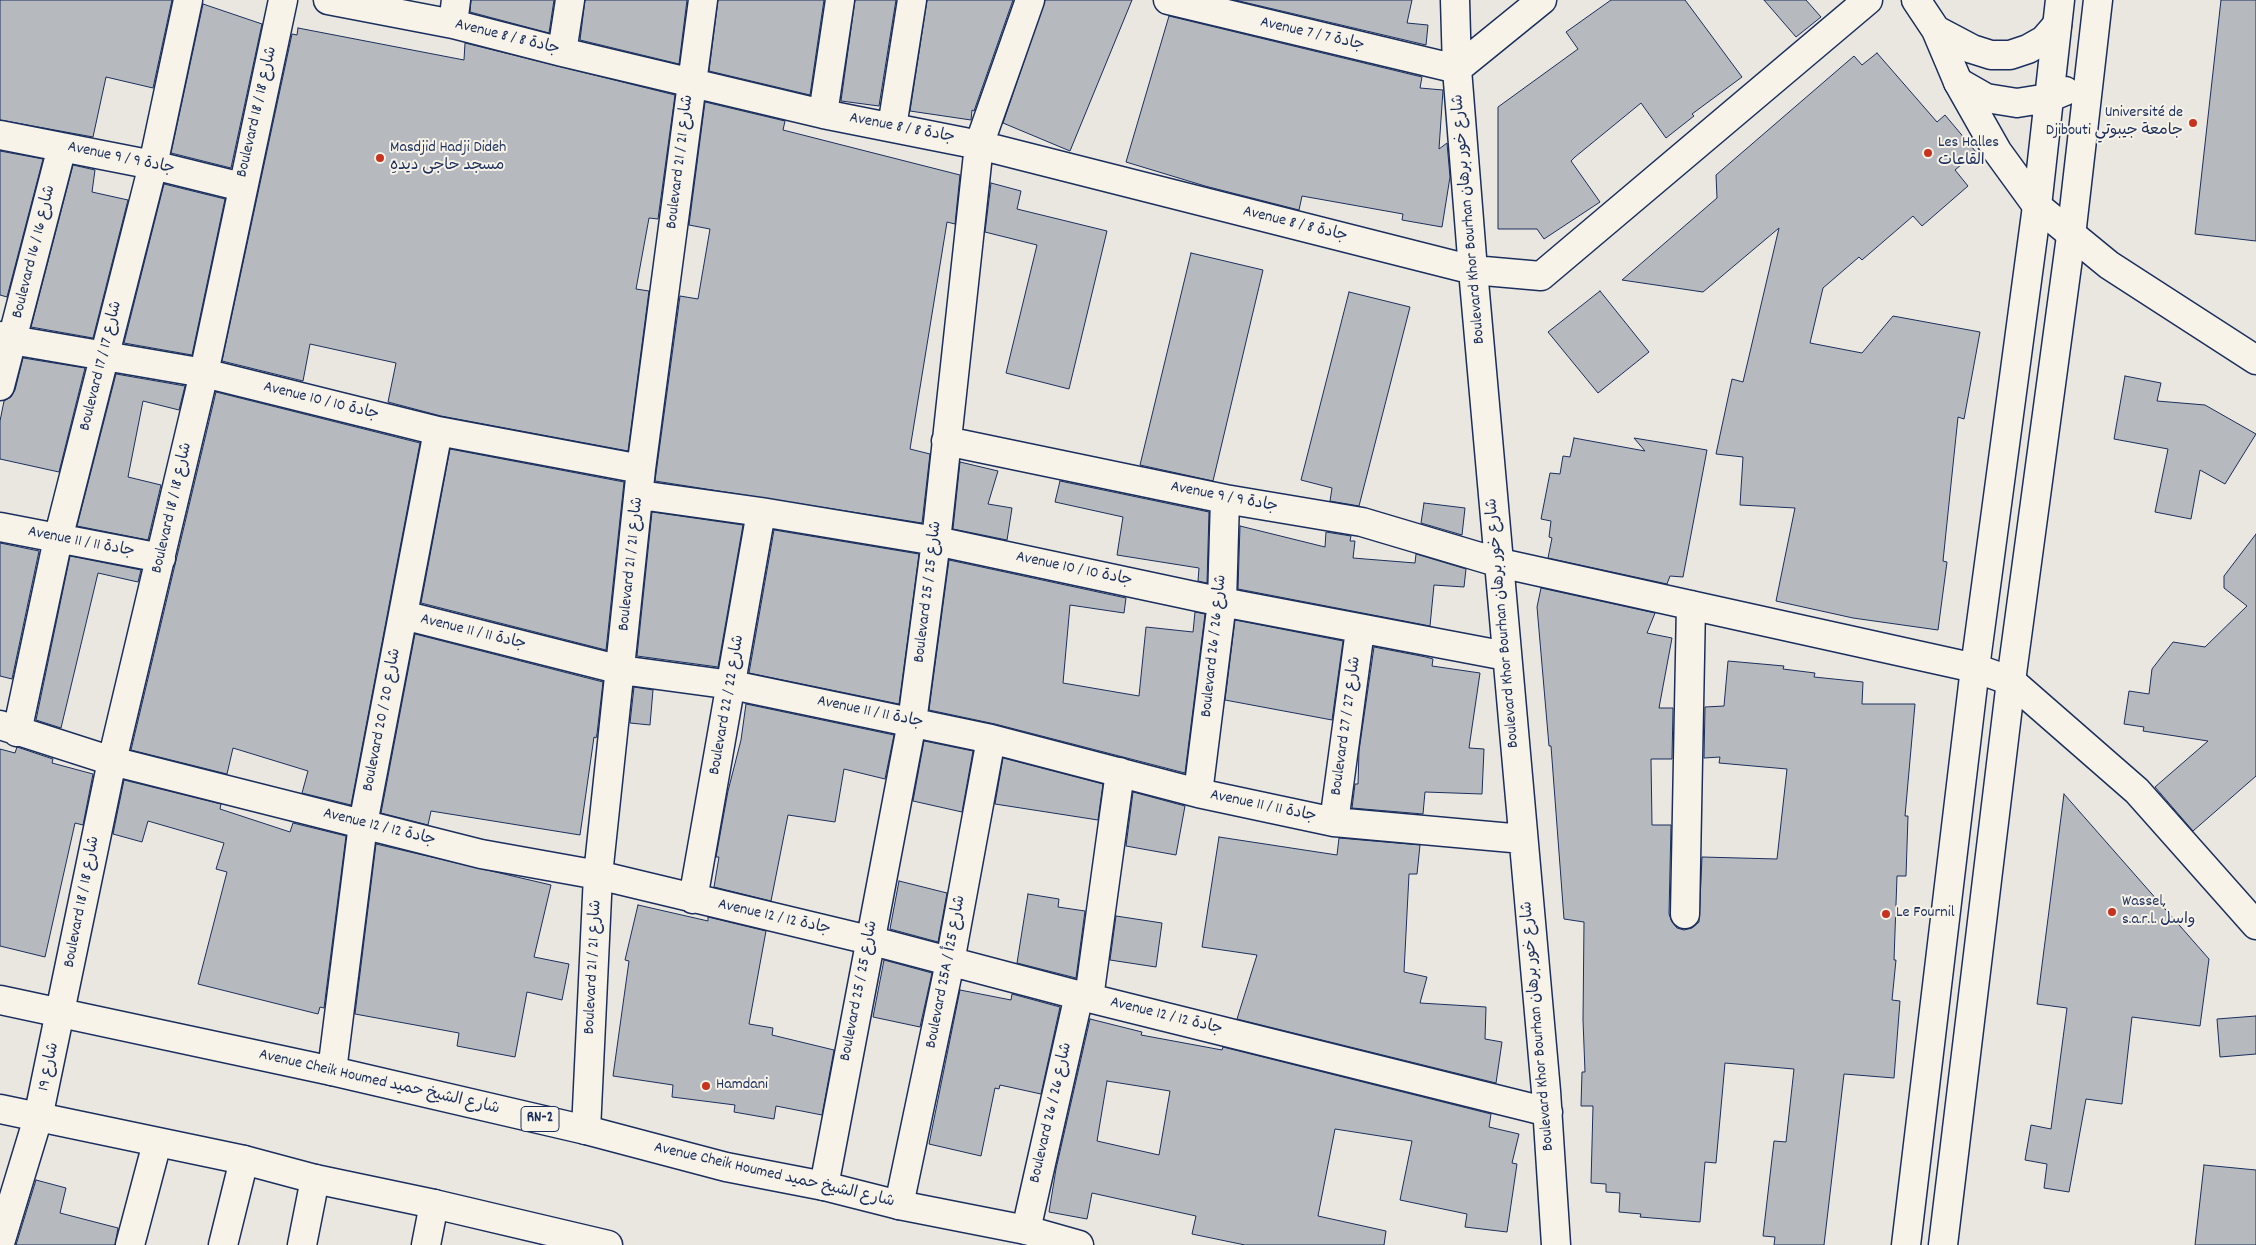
<!DOCTYPE html>
<html>
<head>
<meta charset="utf-8">
<style>
  body { margin:0 }
  canvas { display:block; background:#eae7e0 }
</style>
</head>
<body>
<canvas width="2256" height="1245"></canvas>
<script>
const context = document.querySelector('canvas').getContext('2d');
context.lineJoin = 'round';
function paint(path, color) { context.fillStyle = color; context.fill(path, 'evenodd'); }
const poly = rows => new Path2D(rows.map(r => 'M' + r).join(''));
function strokePath(path, color, width, dash) { context.strokeStyle = color; context.lineWidth = width; context.lineCap = dash ? 'butt' : 'round'; context.setLineDash(dash || []); context.stroke(path); }
function drawText(font, color, halo, rows, align = 'center') {
  context.font = font + ' Dekko,"Playpen Sans Arabic",sans-serif'; context.lineWidth = 4; context.setLineDash([]); context.textBaseline = 'middle'; context.strokeStyle = halo; context.fillStyle = color; for (const [text, x, y, turn = 0] of rows) {
    context.save(); context.translate(x, y); context.rotate((+turn || 0) * Math.PI / 180); context.textAlign = isNaN(turn) ? turn : align; if (halo) context.strokeText(text, 0, 0); context.fillText(text, 0, 0); context.restore();
  }
}
const building = poly([
  [0,0,172,0,153,88,106,77,93,137,0,120,0,0],
  [471,0,554,0,549,33,470,12,471,0],
  [585,0,687,0,679,64,580,40,585,0],
  [718,0,824,0,810,95,709,71,718,0],
  [855,0,896,0,879,106,841,101,855,0],
  [927,0,1013,0,974,111,972,110,971,120,910,111,927,0],
  [1045,0,1132,0,1070,151,1003,123,1045,0],
  [1235,0,1412,0,1407,23,1428,25,1426,45,1235,0],
  [1611,0,1685,0,1742,77,1692,114,1694,116,1666,138,1641,103,1575,157,1571,161,1600,202,1544,239,1537,229,1498,229,1498,107,1578,49,1566,32,1611,0],
  [1764,0,1806,0,1821,17,1796,37,1764,0],
  [2221,0,2256,0,2256,241,2195,234,2221,0],
  [203,4,262,24,231,168,171,153,203,4],
  [1169,16,1422,77,1420,88,1443,90,1439,149,1447,143,1450,177,1442,227,1402,220,1403,214,1302,196,1299,210,1205,186,1126,162,1169,16],
  [298,28,464,60,465,43,675,95,658,219,649,218,636,289,649,291,628,451,441,416,388,402,396,363,310,344,303,381,222,361,292,34,297,35,298,28],
  [1877,53,1937,122,1945,115,1976,152,1955,170,1968,186,1922,226,1913,216,1862,260,1859,257,1823,288,1810,343,1862,353,1893,316,1980,332,1964,419,1958,417,1943,561,1947,562,1938,630,1853,618,1776,601,1795,508,1740,505,1743,457,1716,454,1732,379,1743,382,1779,228,1703,292,1622,280,1717,198,1716,175,1854,56,1862,65,1877,53],
  [705,102,785,121,783,130,960,175,955,224,947,222,910,449,930,454,922,523,655,481,680,296,698,299,710,229,689,225,705,102],
  [0,151,43,159,7,297,0,295,0,151],
  [73,165,95,170,92,192,128,200,93,338,31,327,73,165],
  [991,183,1021,191,1017,209,1107,231,1069,389,1006,373,1037,245,985,232,991,183],
  [164,184,225,199,192,355,124,343,164,184],
  [1191,253,1263,270,1213,481,1140,465,1191,253],
  [1600,291,1649,352,1598,393,1548,332,1600,291],
  [1349,292,1410,307,1359,506,1330,501,1332,488,1301,480,1349,292],
  [23,358,85,368,59,472,0,459,0,421,4,401,11,397,15,390,23,358],
  [116,374,185,386,179,410,143,401,128,477,161,485,148,540,77,526,116,374],
  [2125,376,2161,383,2157,401,2205,405,2256,434,2225,484,2200,470,2191,519,2155,512,2168,449,2114,439,2125,376],
  [216,392,420,443,351,805,302,793,308,771,233,748,227,774,131,750,216,392],
  [1574,438,1645,451,1634,438,1707,450,1683,577,1670,576,1667,584,1548,558,1552,538,1549,537,1551,521,1541,519,1550,473,1560,474,1563,456,1570,457,1574,438],
  [450,449,624,482,606,650,421,603,450,449],
  [960,462,998,471,988,504,1012,508,1007,540,953,529,960,462],
  [1060,481,1209,512,1207,583,1198,581,1199,568,1117,555,1123,517,1055,502,1060,481],
  [1424,503,1465,508,1462,535,1421,523,1424,503],
  [652,512,743,525,718,667,637,656,652,512],
  [1240,526,1325,547,1326,532,1351,536,1350,541,1355,541,1353,558,1415,563,1416,554,1466,569,1464,587,1434,585,1430,626,1238,589,1240,526],
  [774,530,919,554,899,704,749,673,774,530],
  [2256,534,2256,776,2193,831,2155,787,2208,741,2143,731,2144,727,2124,724,2129,691,2149,694,2152,669,2173,642,2205,647,2247,606,2224,588,2224,576,2256,534],
  [0,543,39,551,12,679,0,676,0,543],
  [70,556,141,570,138,582,98,573,61,728,36,720,70,556],
  [949,560,1126,598,1124,613,1070,605,1063,683,1139,696,1146,627,1193,632,1195,612,1205,614,1185,773,995,724,929,710,949,560],
  [1541,588,1655,613,1647,633,1672,638,1659,708,1673,708,1672,759,1651,759,1652,825,1671,825,1669,914,1672,922,1677,928,1684,930,1692,928,1699,922,1702,857,1777,859,1787,769,1719,763,1720,757,1704,758,1705,707,1724,706,1728,661,1784,666,1783,669,1815,673,1814,677,1863,682,1862,704,1915,704,1905,816,1908,816,1906,876,1897,876,1894,960,1896,960,1892,1000,1900,1001,1894,1078,1844,1074,1824,1245,1774,1245,1775,1237,1763,1236,1774,1141,1786,1142,1794,1069,1725,1063,1716,1163,1705,1162,1700,1222,1640,1217,1641,1214,1619,1212,1620,1193,1606,1192,1606,1184,1591,1183,1593,1106,1581,1106,1582,1072,1585,1072,1583,1020,1584,922,1564,919,1551,746,1549,746,1537,607,1541,588],
  [1235,620,1343,641,1332,720,1225,700,1235,620],
  [415,634,603,682,597,734,596,738,594,737,580,835,431,811,428,825,381,813,415,634],
  [1374,647,1426,657,1433,659,1432,666,1480,673,1469,748,1484,749,1482,794,1425,792,1423,814,1352,808,1355,784,1358,784,1359,751,1374,647],
  [634,687,653,690,650,725,630,723,634,687],
  [746,704,894,735,885,779,844,769,835,822,788,815,771,901,714,887,719,857,716,857,728,791,741,740,746,704],
  [924,741,973,751,962,812,913,801,924,741],
  [17,747,53,759,52,763,93,774,83,825,75,823,45,957,0,946,0,749,15,753,17,747],
  [1003,758,1103,784,1098,820,995,804,1003,758],
  [124,780,221,804,220,809,290,832,293,823,346,836,324,1008,320,1007,318,1014,198,984,227,872,216,869,224,843,148,821,142,842,113,834,124,780],
  [1133,792,1185,806,1176,855,1126,846,1133,792],
  [2064,794,2209,959,2200,1026,2132,1017,2122,1104,2086,1099,2069,1192,2044,1188,2047,1164,2025,1160,2031,1125,2051,1129,2067,1008,2037,1004,2064,794],
  [1219,837,1337,855,1339,838,1420,845,1417,874,1409,874,1404,972,1427,977,1420,1003,1486,1007,1485,1039,1502,1042,1496,1083,1237,1019,1257,955,1202,947,1219,837],
  [376,844,551,885,534,957,569,964,562,1000,527,992,515,1057,457,1046,459,1033,355,1014,376,844],
  [899,881,947,893,938,942,890,929,899,881],
  [1028,894,1059,899,1058,907,1085,911,1076,978,1017,963,1028,894],
  [638,905,708,921,708,917,766,931,749,1024,773,1028,772,1035,834,1050,822,1115,776,1106,774,1119,734,1112,735,1105,672,1097,673,1085,613,1076,629,961,625,960,638,905],
  [1116,916,1162,923,1156,967,1110,960,1116,916],
  [884,960,932,973,920,1027,873,1017,884,960],
  [960,990,1011,1000,1012,994,1060,1007,1041,1094,1000,1085,999,1089,995,1088,981,1156,929,1144,960,990],
  [2256,1016,2256,1054,2220,1057,2217,1019,2256,1016],
  [1090,1019,1142,1032,1141,1035,1222,1050,1223,1047,1491,1114,1489,1127,1519,1134,1512,1163,1517,1164,1507,1232,1465,1227,1467,1214,1400,1200,1412,1141,1335,1129,1318,1216,1386,1231,1384,1245,1245,1245,1192,1234,1196,1216,1092,1193,1087,1219,1049,1212,1056,1169,1090,1019],
  [1107,1081,1170,1091,1159,1155,1097,1141,1107,1081],
  [2204,1165,2256,1170,2256,1245,2195,1245,2204,1165],
  [36,1180,66,1188,60,1213,118,1228,115,1245,16,1245,36,1180]
]);
const minor = poly([
  [328,0,453,24,562,52,823,114,979,145,1473,270,1541,276,1868,0],
  [1168,0,1457,69,1542,0],
  [1455,0,1457,69,1473,270,1546,1091,1556,1245],
  [1916,0,1936,30,1958,82,1997,151,2037,206,2109,265,2256,360],
  [453,24,456,0],
  [1936,30,1972,49,1991,55,2010,55,2028,49,2044,40,2057,25],
  [562,52,570,0],
  [823,114,840,0],
  [892,127,912,0],
  [0,135,153,165,242,187],
  [0,336,12,340,204,373,438,431,641,469],
  [0,386,62,147],
  [946,441,1225,499,1362,522,1500,563,1975,668,2011,681,2137,791,2256,925],
  [640,495,761,512,936,541,1222,602,1506,656],
  [0,527,161,558],
  [403,615,621,670,732,685,991,739,1198,793,1334,822,1523,839],
  [0,725,112,761,481,854,598,875,869,940,1089,998,1548,1112],
  [17,732,58,539,153,165,188,0],
  [1198,793,1222,602,1225,499],
  [1334,822,1360,630],
  [693,899,761,512],
  [1685,914,1691,605],
  [1089,998,1120,772],
  [332,1071,363,824,438,431],
  [586,1130,598,875,641,469,703,0],
  [824,1186,912,722,936,541,979,145,1030,0],
  [899,1205,950,962,991,739],
  [1026,1230,1079,995],
  [0,1243,38,1118,112,761,204,373,283,0],
  [130,1245,157,1143],
  [223,1245,244,1160],
  [302,1245,315,1179],
  [426,1245,434,1204]
]);
const major = poly([
  [1958,82,1986,98,2017,103,2048,98,2065,91],
  [0,1000,332,1071,586,1130,726,1167,824,1186,899,1205,1026,1230,1079,1245],
  [0,1109,244,1160,315,1179,434,1204,608,1245],
  [1906,1245,1975,668,2037,206,2060,0],
  [1943,1245,2011,681,2071,236,2098,0]
]);
const markers = [
  [2193,123,5,"#c8321e"],
  [1928,153,5,"#c8321e"],
  [380,158,5,"#c8321e"],
  [2112,912,5,"#c8321e"],
  [1886,914,5,"#c8321e"],
  [706,1086,5,"#c8321e"]
];
const shields = [
  [540,1119,38]
];
const shieldNames = [
  ["RN-2",540,1119]
];
const streetNames = [
  ["Avenue 7 / جادة 7",1312,35,13],
  ["Avenue 8 / جادة 8",507,38,14],
  ["Boulevard 18 / شارع 18",258,112,-77],
  ["Avenue 8 / جادة 8",902,129,11],
  ["Avenue 9 / جادة 9",121,159,12],
  ["Boulevard 21 / شارع 21",681,162,-83],
  ["Boulevard Khor Bourhan شارع خور برهان",1470,219,-95],
  ["Avenue 8 / جادة 8",1295,225,14],
  ["Boulevard 16 / شارع 16",35,252,-76],
  ["Boulevard 17 / شارع 17",102,366,-76],
  ["Avenue 10 / جادة 10",321,402,14],
  ["Avenue 9 / جادة 9",1224,498,11],
  ["Boulevard 18 / شارع 18",173,508,-77],
  ["Avenue 11 / جادة 11",81,543,11],
  ["Boulevard 21 / شارع 21",632,564,-84],
  ["Avenue 10 / جادة 10",1074,570,12],
  ["Boulevard 25 / شارع 25",929,592,-83],
  ["Boulevard Khor Bourhan شارع خور برهان",1504,623,-95],
  ["Avenue 11 / جادة 11",473,633,14],
  ["Boulevard 26 / شارع 26",1215,646,-84],
  ["Boulevard 22 / شارع 22",728,705,-80],
  ["Avenue 11 / جادة 11",870,713,12],
  ["Boulevard 20 / شارع 20",383,720,-79],
  ["Boulevard 27 / شارع 27",1347,726,-82],
  ["Avenue 11 / جادة 11",1263,807,12],
  ["Avenue 12 / جادة 12",379,828,14],
  ["Boulevard 18 / شارع 18",83,902,-79],
  ["Avenue 12 / جادة 12",774,918,13],
  ["Boulevard 21 / شارع 21",594,967,-87],
  ["Boulevard 25A / شارع 25أ",947,972,-79],
  ["Boulevard 25 / شارع 25",860,991,-79],
  ["Avenue 12 / جادة 12",1166,1017,14],
  ["Boulevard Khor Bourhan شارع خور برهان",1539,1026,-95],
  ["شارع 19",50,1067,-78],
  ["Avenue Cheik Houmed شارع الشيخ حميد",379,1083,13],
  ["Boulevard 26 / شارع 26",1052,1113,-77],
  ["Avenue Cheik Houmed شارع الشيخ حميد",774,1176,13]
];
const poiNames = [
  ["Université de",2183,114,"right"],
  ["Djibouti جامعة جيبوتي",2183,132,"right"],
  ["Les Halles",1938,144],
  ["القاعات",1938,162],
  ["Masdjid Hadji Dideh",390,149],
  ["مسجد حاجی دیدهِ",390,167],
  ["Wassel,",2122,903],
  ["s.a.r.l. واسل",2122,921],
  ["Le Fournil",1896,914],
  ["Hamdani",716,1086]
];
paint(building, '#b6babf');
strokePath(building, '#1b2f5e', 1);
strokePath(minor, '#1b2f5e', 31);
strokePath(major, '#1b2f5e', 31);
strokePath(minor, '#f7f3e8', 28);
strokePath(major, '#f7f3e8', 28);
for (const [x, y, r, color] of markers) { const dot = new Path2D(); dot.arc(x, y, r, 0, 2 * Math.PI); context.fillStyle = color; context.fill(dot); strokePath(dot, '#f7f3e8', 2); }
for (const [x, y, w] of shields) { const box = new Path2D(); box.roundRect(x - w / 2, y - 12.5, w, 25, 4); context.fillStyle = '#f7f3e8'; context.fill(box); strokePath(box, '#1b2f5e', 1); }
drawText('bold 15px', '#1b2f5e', null, shieldNames);
drawText('16px', '#1b2f5e', '#f7f3e8', streetNames);
drawText('16px', '#1b2f5e', '#f7f3e8', poiNames, 'left');
</script>
</body>
</html>
